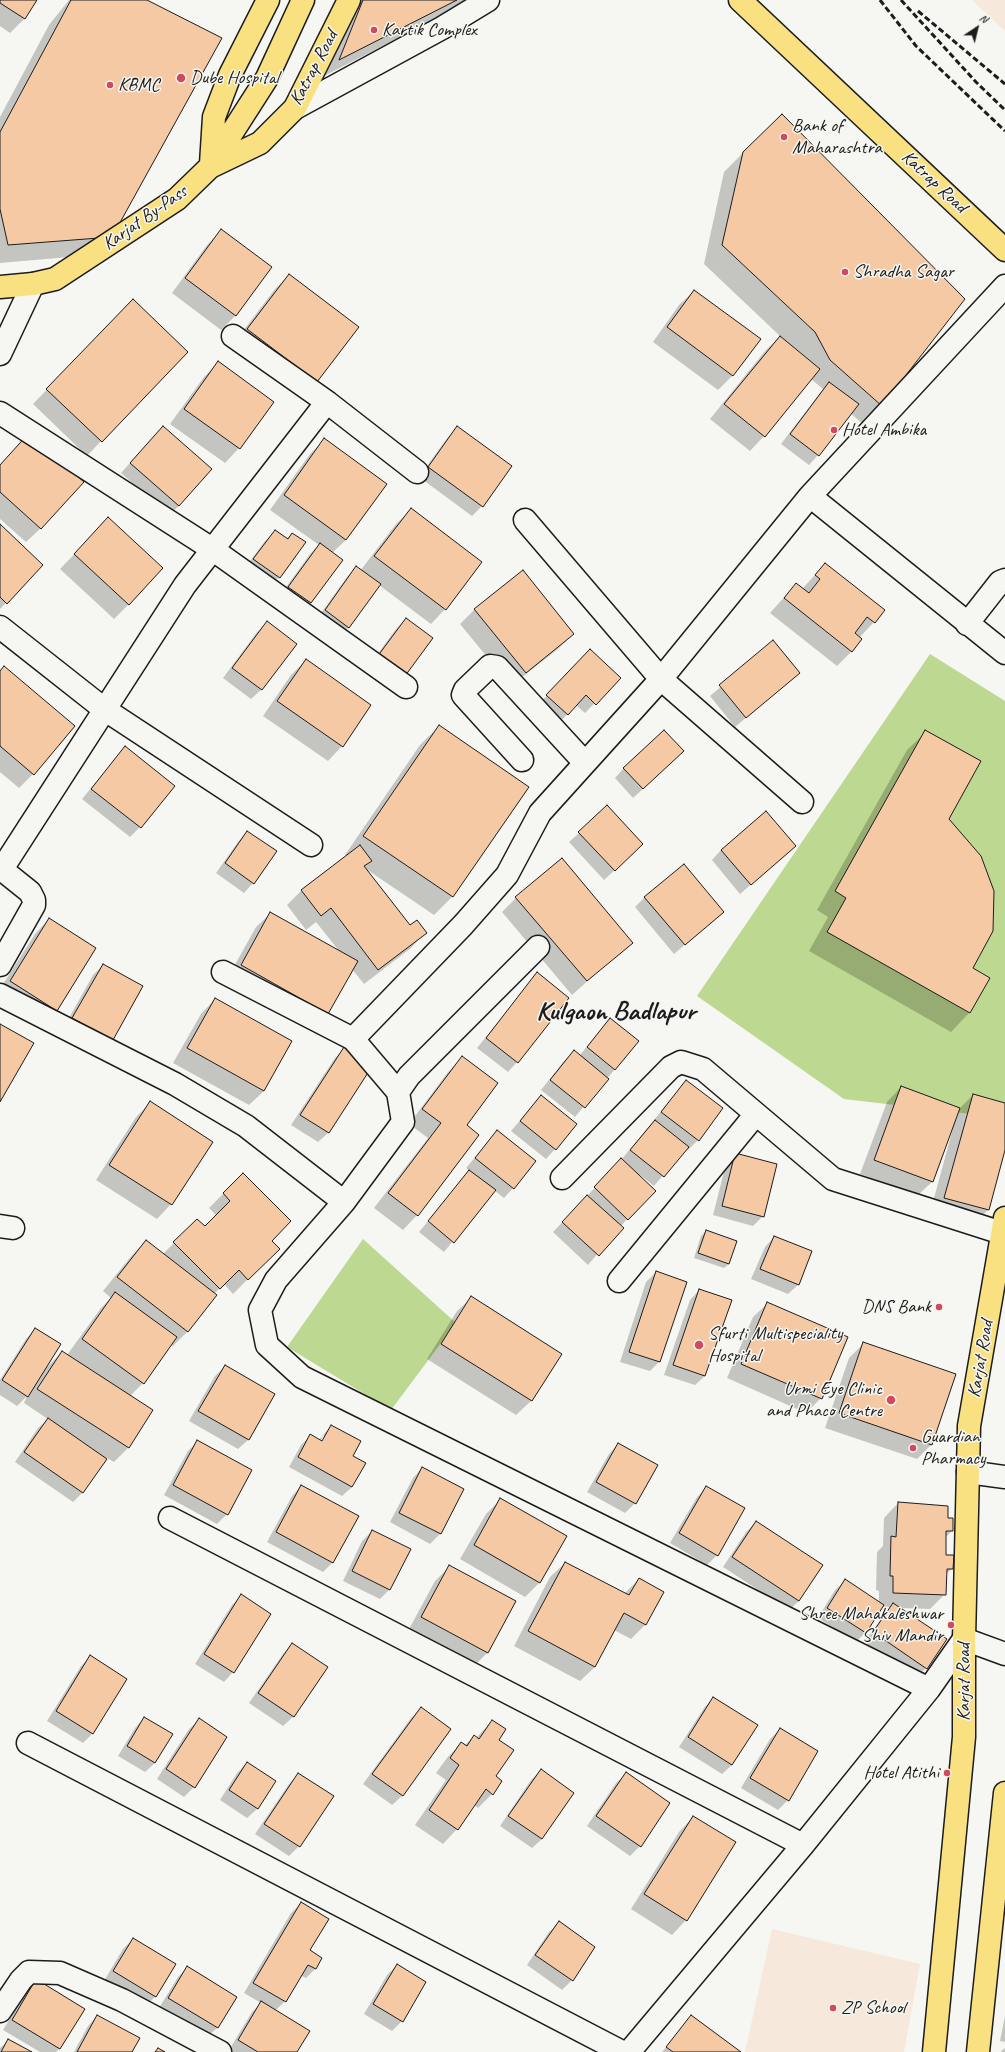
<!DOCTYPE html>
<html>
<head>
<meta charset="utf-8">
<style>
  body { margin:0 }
  #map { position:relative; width:1005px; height:2052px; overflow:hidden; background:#f6f6f2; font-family:Caveat,sans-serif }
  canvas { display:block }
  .north { position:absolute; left:957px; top:8px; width:40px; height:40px; -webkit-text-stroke:3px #f6f6f2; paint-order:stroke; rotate:35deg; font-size:11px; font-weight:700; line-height:16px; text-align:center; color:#1c1c1c }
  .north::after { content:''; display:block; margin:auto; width:14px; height:18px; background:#1c1c1c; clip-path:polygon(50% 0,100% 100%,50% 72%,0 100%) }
</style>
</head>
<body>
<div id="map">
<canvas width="1005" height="2052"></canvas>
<div class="north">N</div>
</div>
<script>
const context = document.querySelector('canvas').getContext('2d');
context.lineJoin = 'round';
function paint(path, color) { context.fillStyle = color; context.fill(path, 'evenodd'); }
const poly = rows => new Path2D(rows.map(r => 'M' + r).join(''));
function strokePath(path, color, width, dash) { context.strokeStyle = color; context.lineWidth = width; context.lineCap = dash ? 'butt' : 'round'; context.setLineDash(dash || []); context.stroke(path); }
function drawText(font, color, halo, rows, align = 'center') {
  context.font = font + ' Caveat,sans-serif'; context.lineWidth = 3; context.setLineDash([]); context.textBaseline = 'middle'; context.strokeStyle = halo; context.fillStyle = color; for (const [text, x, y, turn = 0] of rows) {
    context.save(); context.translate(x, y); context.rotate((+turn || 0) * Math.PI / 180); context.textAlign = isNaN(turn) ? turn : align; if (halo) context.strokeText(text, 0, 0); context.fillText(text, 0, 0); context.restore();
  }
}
const built = poly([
  [972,0,1005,0,1005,31],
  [772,1929,920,1964,904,2052,745,2052]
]);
const green = poly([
  [930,654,1005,701,1005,1118,844,1099,697,996],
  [363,1239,456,1323,391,1410,287,1347]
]);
const shadow = poly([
  [0,0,36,0,25,18,10,33,0,26],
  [69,0,145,0,111,236,92,255,0,263,0,117,49,25],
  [353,0,473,0,322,77],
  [743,153,882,406,863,424,850,413,818,455,809,465,781,444,823,389,811,379,764,436,750,451,710,419,765,351,780,336,704,264,724,172],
  [221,231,236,315,221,330,172,293,207,245],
  [289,275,358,327,302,396,233,344,275,289],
  [694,291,733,375,718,390,653,342,679,305],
  [118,315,101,441,87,456,33,404],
  [218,363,239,448,225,463,170,424,204,377],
  [457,428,511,467,482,506,472,516,419,477,448,437],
  [29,434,41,528,26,542,0,519,0,465],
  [153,437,179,506,169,515,121,473],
  [324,440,346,540,332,553,341,560,310,603,300,612,279,597,310,554,319,545,270,510,310,454],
  [411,510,445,609,431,624,379,585,349,627,339,637,316,620,347,577,356,568,360,571,396,524],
  [108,519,129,604,114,619,60,569],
  [0,525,42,566,0,609],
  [275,531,287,539,292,534,304,543,279,577,269,587,244,569,265,541],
  [825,564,874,622,859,638,861,639,851,652,837,666,770,613,796,584,802,589],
  [475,609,573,634,558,649,511,686,460,624],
  [406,619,394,685,368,667,396,629],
  [267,623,295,644,261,690,251,699,223,678,257,632],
  [773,642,799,673,735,727,710,696],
  [306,660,370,705,342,746,328,761,263,716,291,675],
  [580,660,619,678,585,713,576,705,558,724,538,705],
  [0,671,33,774,19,788,0,772],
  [439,726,528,787,452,897,434,915,366,869,409,927,425,933,411,948,364,984,352,969,327,1013,227,979,256,927,271,913,340,952,316,922,306,930,287,905,301,891,347,856,345,855,420,745],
  [926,732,948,819,971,968,989,978,969,1013,951,1032,809,951,828,917,817,910,907,750],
  [125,747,140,827,130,837,82,799],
  [673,761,633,798,615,778,624,768],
  [247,832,253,883,244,893,216,873,238,842],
  [579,833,632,854,604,880,569,842],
  [721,850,785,855,740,894,712,860],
  [645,897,723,912,674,954,635,907],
  [516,898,631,942,572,995,502,912],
  [49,919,56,1010,42,1024,0,989,35,934],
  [103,965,141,987,112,1039,102,1049,64,1027,93,975],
  [537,974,517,1062,508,1072,477,1048],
  [215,999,264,1091,249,1105,173,1063,201,1014],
  [610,1020,615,1069,575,1117,541,1090,564,1061,574,1052,579,1056],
  [345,1048,372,1066,328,1133,318,1142,291,1125,335,1058],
  [462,1058,465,1125,417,1215,403,1230,374,1208,428,1138,409,1124,448,1072],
  [686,1081,698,1140,688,1150,686,1148,654,1186,640,1175,627,1219,588,1265,553,1232,621,1160],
  [901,1087,959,1109,973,1095,1005,1104,1005,1146,988,1210,973,1224,930,1213,953,1128,952,1128,933,1181,918,1195,860,1174,887,1102],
  [541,1096,555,1149,546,1159,511,1131],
  [150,1103,211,1142,171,1204,157,1219,96,1180,136,1117],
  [497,1131,513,1188,504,1198,494,1190,444,1252,419,1232,470,1171,466,1168],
  [735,1154,763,1216,753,1226,713,1215,726,1164],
  [243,1174,270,1241,278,1249,233,1294,224,1284,214,1294,215,1296,187,1332,173,1346,171,1345,143,1383,130,1396,152,1411,128,1448,114,1462,107,1458,83,1492,73,1502,15,1462,38,1428,48,1419,24,1403,27,1396,17,1406,0,1395,0,1380,26,1339,35,1329,46,1368,62,1352,67,1355,101,1308,111,1298,103,1291,132,1255,146,1241,163,1254,197,1220,205,1228,217,1216,209,1208],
  [706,1231,729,1264,724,1268,694,1258,701,1236],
  [774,1237,811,1252,798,1285,788,1294,751,1279,765,1247],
  [656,1272,659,1362,650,1371,620,1362,646,1282],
  [699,1290,705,1376,695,1385,664,1375,690,1300],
  [472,1297,561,1354,531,1401,516,1415,427,1359,457,1311],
  [768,1303,821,1398,806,1413,727,1378,753,1317],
  [864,1343,955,1375,931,1445,917,1459,825,1428,849,1358],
  [225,1366,274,1395,248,1440,238,1449,189,1421,215,1376],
  [331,1426,352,1456,365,1463,352,1487,342,1496,289,1467,301,1445,311,1435,319,1440],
  [323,1436,326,1436,320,1445,319,1444],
  [198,1441,227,1514,217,1524,164,1495,188,1451],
  [618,1444,635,1503,625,1513,587,1492,609,1454],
  [422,1468,462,1489,440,1534,430,1544,390,1522,413,1478],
  [301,1486,358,1517,332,1563,323,1572,267,1542,292,1496],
  [707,1487,717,1555,707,1565,670,1543,697,1497],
  [501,1499,540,1582,525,1597,460,1559,486,1514],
  [898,1503,947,1519,952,1531,945,1538,945,1556,952,1569,945,1575,945,1594,930,1609,899,1608,926,1668,916,1678,864,1642,890,1607,882,1607,865,1633,856,1642,818,1618,835,1590,845,1581,879,1602,879,1591,876,1590,877,1552,883,1546,884,1518],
  [756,1522,799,1601,789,1610,723,1567,746,1532],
  [372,1531,390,1589,380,1599,343,1581,362,1541],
  [565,1563,624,1594,639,1579,663,1593,645,1625,631,1639,614,1630,595,1667,580,1681,514,1646,550,1577],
  [450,1566,515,1602,487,1653,473,1667,408,1631,435,1581],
  [241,1596,233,1672,224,1682,195,1664,232,1605],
  [292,1644,326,1668,293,1717,283,1726,249,1703,283,1654],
  [90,1657,93,1733,83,1743,47,1721,81,1666],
  [713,1698,756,1726,732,1765,722,1774,679,1747,704,1708],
  [421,1708,450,1729,402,1796,392,1805,363,1784,411,1718],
  [144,1718,155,1763,145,1772,118,1756,135,1728],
  [199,1720,226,1738,194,1787,184,1797,157,1779,189,1729],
  [492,1721,498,1741,492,1794,478,1808,474,1805,457,1829,443,1844,415,1825,446,1780,436,1773,447,1758,461,1743,464,1746,474,1736,476,1738],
  [780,1729,788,1800,778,1810,741,1788,770,1739],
  [247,1763,275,1781,257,1809,247,1818,220,1800,237,1773],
  [541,1770,542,1839,532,1848,500,1826,531,1780],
  [299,1774,299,1846,289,1856,255,1834,289,1784],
  [626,1774,640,1846,630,1856,587,1826,616,1783],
  [693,1817,686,1920,672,1935,631,1909,679,1832],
  [301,1903,309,1951,321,1958,315,1969,306,1978,300,1975,285,2001,275,2011,296,2052,232,2052,229,2050,252,2012,261,2003,244,1993,291,1913],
  [559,1923,572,1980,562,1990,527,1965,549,1932],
  [133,1939,175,1964,155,1997,145,2006,104,1981,123,1949],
  [397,1965,402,2021,392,2031,364,2014,387,1975],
  [187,1968,236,1997,217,2028,207,2037,159,2008,178,1977],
  [37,1981,60,2048,56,2052,40,2052,3,2030,27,1990],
  [97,2016,131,2052,74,2052,88,2026],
  [691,2016,740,2052,662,2052],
  [1005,2016,1005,2042,1000,2041],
  [9,2040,30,2052,0,2052,0,2048],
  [1005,2048,1005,2052,1002,2052,1001,2051]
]);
const building = poly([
  [0,0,37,0,25,19,0,3,0,0],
  [71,0,147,0,222,38,112,237,8,245,0,209,0,132,71,0],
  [363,0,457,0,339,60,363,0],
  [782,114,965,299,882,406,830,360,815,332,722,245,743,152,782,114],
  [221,229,272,267,236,316,185,278,221,229],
  [289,274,359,327,317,382,247,329,289,274],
  [694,290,761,339,733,376,667,327,694,290],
  [133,299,188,352,102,442,46,389,133,299],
  [780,336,820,369,765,437,724,404,780,336],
  [218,361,274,402,240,449,184,409,218,361],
  [829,382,859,404,819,456,790,434,829,382],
  [163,426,212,469,179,506,130,463,163,426],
  [457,426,512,466,483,507,428,467,457,426],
  [29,433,84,482,41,529,0,492,0,465,29,433],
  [324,438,387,484,346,540,284,495,324,438],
  [411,508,482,562,446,610,374,556,411,508],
  [108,517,163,568,129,605,74,554,108,517],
  [0,524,43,565,7,604,0,597,0,524],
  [275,530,288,539,292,533,306,542,280,578,253,559,275,530],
  [320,543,343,560,311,603,288,587,320,543],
  [825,563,885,610,875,623,867,617,855,633,862,639,852,652,784,598,796,583,809,593,820,579,815,575,825,563],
  [356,566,381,584,349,628,325,610,356,566],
  [523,570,574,634,526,673,474,609,523,570],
  [406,618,433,638,405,676,377,657,406,618],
  [267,621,297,644,262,690,232,668,267,621],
  [773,640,800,673,746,718,719,685,773,640],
  [590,649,621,678,596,705,586,695,568,715,546,695,590,649],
  [306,659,371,705,343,747,277,701,306,659],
  [4,666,75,726,34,775,0,746,0,671,4,666],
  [439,725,529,787,453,897,363,836,439,725],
  [664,730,684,751,643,789,623,768,664,730],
  [925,730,981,761,949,819,981,856,994,891,993,931,973,968,990,978,970,1013,827,932,846,898,835,891,925,730],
  [125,746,175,786,141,828,91,789,125,746],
  [607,805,643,844,615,871,578,832,607,805],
  [766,811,796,846,751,885,721,850,766,811],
  [247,831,277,851,254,884,225,863,247,831],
  [360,845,372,861,364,866,410,925,417,920,427,933,378,970,331,908,321,916,301,890,360,845],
  [562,858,633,943,587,981,515,897,562,858],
  [684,864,724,912,685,945,644,897,684,864],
  [270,912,358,961,328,1014,241,965,270,912],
  [49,918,96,948,57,1011,10,981,49,918],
  [103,964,143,986,113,1040,72,1018,103,964],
  [537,972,569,998,518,1063,486,1038,537,972],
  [215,998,292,1041,264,1091,187,1048,215,998],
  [610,1018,639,1041,615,1070,587,1047,610,1018],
  [0,1024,34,1043,0,1102,0,1024],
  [344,1047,373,1065,329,1133,300,1115,344,1047],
  [574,1050,609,1079,585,1108,550,1080,574,1050],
  [462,1056,498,1083,467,1125,479,1135,418,1216,388,1193,441,1123,422,1109,462,1056],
  [686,1080,723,1108,699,1141,661,1112,686,1080],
  [901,1086,960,1108,933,1182,874,1160,901,1086],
  [973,1094,1005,1103,1005,1150,989,1210,944,1198,973,1094],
  [541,1095,577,1124,556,1150,520,1121,541,1095],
  [150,1101,213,1142,172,1205,109,1165,150,1101],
  [655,1120,689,1147,664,1177,630,1150,655,1120],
  [497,1130,536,1161,514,1189,475,1158,497,1130],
  [735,1153,777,1164,764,1217,722,1206,735,1153],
  [621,1158,656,1191,628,1220,594,1187,621,1158],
  [469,1170,496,1190,454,1243,428,1221,469,1170],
  [243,1173,291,1221,272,1241,280,1249,248,1280,239,1270,220,1289,173,1242,197,1219,205,1226,230,1201,223,1193,243,1173],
  [587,1195,624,1228,599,1256,562,1222,587,1195],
  [706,1230,737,1241,729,1264,698,1253,706,1230],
  [774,1236,812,1251,799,1285,760,1269,774,1236],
  [146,1240,217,1295,188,1332,117,1277,146,1240],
  [656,1271,687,1282,660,1362,629,1352,656,1271],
  [699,1289,732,1300,705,1376,673,1365,699,1289],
  [115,1292,177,1337,144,1384,82,1339,115,1292],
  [471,1296,562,1354,532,1401,441,1344,471,1296],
  [767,1302,848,1337,822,1399,741,1364,767,1302],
  [35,1328,61,1344,28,1397,2,1380,35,1328],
  [863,1342,956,1374,932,1445,839,1413,863,1342],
  [62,1351,153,1410,129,1448,37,1389,62,1351],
  [225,1365,275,1394,249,1440,198,1411,225,1365],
  [48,1418,107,1459,83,1493,24,1452,48,1418],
  [331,1425,361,1441,353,1456,366,1463,352,1487,298,1457,310,1434,322,1441,331,1425],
  [197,1440,252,1470,228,1515,173,1485,197,1440],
  [618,1443,658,1465,636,1504,596,1482,618,1443],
  [422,1467,464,1489,441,1534,399,1513,422,1467],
  [301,1485,359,1516,333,1563,276,1532,301,1485],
  [706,1486,745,1508,718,1556,679,1533,706,1486],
  [500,1498,567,1536,540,1583,474,1545,500,1498],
  [898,1502,948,1506,948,1518,953,1518,953,1531,946,1531,946,1555,954,1555,953,1569,947,1569,946,1595,893,1593,893,1576,890,1576,891,1536,896,1537,898,1502],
  [756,1521,823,1565,799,1601,732,1557,756,1521],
  [372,1530,411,1549,390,1590,352,1571,372,1530],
  [565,1562,629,1595,639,1578,664,1592,646,1625,624,1613,595,1667,528,1631,565,1562],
  [449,1565,516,1601,488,1653,421,1617,449,1565],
  [845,1579,884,1605,866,1633,827,1608,845,1579],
  [241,1594,271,1614,234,1673,204,1654,241,1594],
  [893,1603,947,1639,927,1669,873,1632,893,1603],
  [292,1643,328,1667,294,1717,258,1693,292,1643],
  [90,1655,127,1679,93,1734,56,1711,90,1655],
  [713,1697,758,1725,732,1765,688,1737,713,1697],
  [421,1707,451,1729,403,1796,372,1774,421,1707],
  [144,1717,173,1734,155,1763,127,1746,144,1717],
  [199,1718,227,1737,195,1788,166,1769,199,1718],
  [492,1720,506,1729,499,1740,514,1750,496,1776,502,1781,493,1795,486,1789,458,1830,429,1810,459,1765,450,1758,461,1742,467,1746,474,1735,479,1739,492,1720],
  [780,1728,818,1751,789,1801,750,1778,780,1728],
  [247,1762,276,1781,258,1809,229,1790,247,1762],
  [541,1769,574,1793,542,1839,508,1816,541,1769],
  [626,1772,670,1803,641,1847,596,1816,626,1772],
  [298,1773,334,1796,300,1847,264,1824,298,1773],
  [693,1816,736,1842,687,1921,644,1894,693,1816],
  [301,1902,329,1919,310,1950,322,1958,316,1969,308,1965,286,2002,253,1983,301,1902],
  [559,1921,595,1947,573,1981,535,1955,559,1921],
  [133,1938,176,1964,156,1997,113,1971,133,1938],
  [397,1964,426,1982,403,2022,373,2004,397,1964],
  [187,1966,237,1997,218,2028,168,1998,187,1966],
  [36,1979,85,2009,60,2049,12,2020,36,1979],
  [261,2001,310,2031,297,2052,258,2052,238,2040,261,2001],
  [97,2015,140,2038,132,2052,77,2052,97,2015],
  [691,2015,741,2052,673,2052,666,2047,691,2015],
  [8,2039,32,2052,1,2052,8,2039],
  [158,2048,165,2052,155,2052,158,2048]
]);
const minor = poly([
  [295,108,442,28,488,0],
  [233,336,327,402,417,472],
  [0,354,33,284],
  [0,413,212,549,406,687],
  [810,496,1005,653],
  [525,520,661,679,802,802],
  [967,624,1000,582,1005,580],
  [0,627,104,709,311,845],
  [522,760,463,695,465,690,490,666,497,667,585,763],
  [0,868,30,892,34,900,34,905,0,965],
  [2,869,185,585,327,402],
  [538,947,409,1076,398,1092,403,1122,344,1202,276,1280,260,1310,267,1345,302,1377,929,1689],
  [223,972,353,1039,398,1092],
  [0,995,175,1084,246,1126,344,1202],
  [353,1039,463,925,507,875,540,813,661,679,810,496,1005,286],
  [562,1178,671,1067,681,1062,703,1069,833,1179,1002,1233],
  [0,1226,13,1228],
  [619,1281,756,1114],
  [968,1472,1005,1477],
  [170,1518,803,1845],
  [28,1743,622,2052],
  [0,2011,21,1980,29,1972,60,1973,122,2000,220,2052],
  [629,2052,803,1845,929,1689,964,1639,1005,1654]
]);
const major = poly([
  [740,0,1005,250],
  [211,164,214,117,230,75,268,0],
  [210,167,260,143,295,108,349,0],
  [0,287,33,284,55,279,177,199,210,167,267,78,303,0],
  [934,2052,964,1737,964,1639,969,1426,1005,1218],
  [978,2052,1005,1793]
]);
const rail = poly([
  [880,0,916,46,1005,131],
  [901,0,976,82,1005,110],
  [918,11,1005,84]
]);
const markers = [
  [374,30,4,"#d1495b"],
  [181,78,5,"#d1495b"],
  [110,85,4,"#d1495b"],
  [784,137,4,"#d1495b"],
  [845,272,4,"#d1495b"],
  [834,430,4,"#d1495b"],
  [939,1307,4,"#d1495b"],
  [699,1345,5,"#d1495b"],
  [891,1400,5,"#d1495b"],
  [913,1448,4,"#d1495b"],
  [951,1625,4,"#d1495b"],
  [947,1773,4,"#d1495b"],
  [833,2008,4,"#d1495b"]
];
const poiNames = [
  ["Kartik Complex",382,30],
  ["Dube Hospital",190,78],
  ["KBMC",118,85],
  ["Bank of",792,126],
  ["Maharashtra",792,148],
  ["Shradha Sagar",853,272],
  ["Hotel Ambika",842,430],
  ["DNS Bank",931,1307,"right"],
  ["Sfurti Multispeciality",708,1334],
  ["Hospital",708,1356],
  ["Urmi Eye Clinic",882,1389,"right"],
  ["and Phaco Centre",882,1411,"right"],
  ["Guardian",921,1437],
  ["Pharmacy",921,1459],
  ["Shree Mahakaleshwar",943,1614,"right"],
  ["Shiv Mandir",943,1636,"right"],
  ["Hotel Atithi",939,1773,"right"],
  ["ZP School",841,2008]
];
const streetNames = [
  ["Katrap Road",314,68,-62],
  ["Katrap Road",934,182,43],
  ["Karjat By-Pass",145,218,-35],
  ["Karjat Road",981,1359,-80],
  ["Karjat Road",964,1682,-90]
];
const townNames = [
  ["Kulgaon Badlapur",616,1012]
];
paint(built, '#f6e8db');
paint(green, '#bdd890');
paint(shadow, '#0003');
paint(building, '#f6c9a5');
strokePath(building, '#1c1c1c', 1);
strokePath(minor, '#1c1c1c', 25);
strokePath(major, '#1c1c1c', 25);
strokePath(minor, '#f6f6f2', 22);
strokePath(major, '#f9e181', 22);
strokePath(rail, '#1c1c1c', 3, [6, 3]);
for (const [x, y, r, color] of markers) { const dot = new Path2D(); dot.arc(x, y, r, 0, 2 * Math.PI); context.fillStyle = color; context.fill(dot); strokePath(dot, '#f6f6f2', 1.5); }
drawText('19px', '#1c1c1c', '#f6f6f2', poiNames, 'left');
drawText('19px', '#1c1c1c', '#f6f6f2', streetNames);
drawText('bold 27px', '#1c1c1c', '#f6f6f2', townNames);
</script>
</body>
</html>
